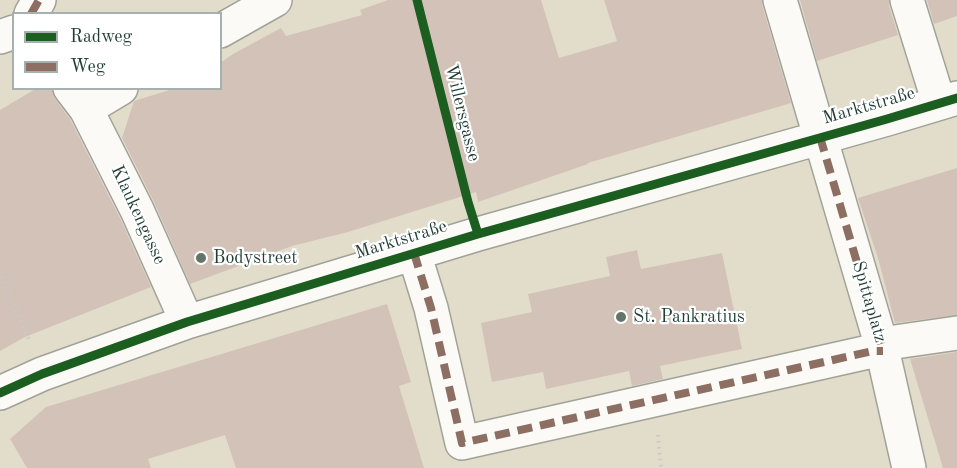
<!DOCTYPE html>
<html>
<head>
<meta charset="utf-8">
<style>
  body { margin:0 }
  #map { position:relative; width:957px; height:468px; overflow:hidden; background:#e2ddcb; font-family:"Old Standard TT",serif }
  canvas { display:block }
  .legend { position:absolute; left:12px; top:12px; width:210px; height:78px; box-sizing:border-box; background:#fff; border:2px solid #a5b1ae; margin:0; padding:8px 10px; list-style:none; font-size:18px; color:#1f3d34 }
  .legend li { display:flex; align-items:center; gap:12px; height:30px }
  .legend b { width:30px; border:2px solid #a5b1ae }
</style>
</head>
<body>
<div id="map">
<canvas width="957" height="468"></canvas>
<ul class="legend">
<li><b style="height:8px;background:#1b5e20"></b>Radweg</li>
<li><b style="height:8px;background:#8d6e63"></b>Weg</li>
</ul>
</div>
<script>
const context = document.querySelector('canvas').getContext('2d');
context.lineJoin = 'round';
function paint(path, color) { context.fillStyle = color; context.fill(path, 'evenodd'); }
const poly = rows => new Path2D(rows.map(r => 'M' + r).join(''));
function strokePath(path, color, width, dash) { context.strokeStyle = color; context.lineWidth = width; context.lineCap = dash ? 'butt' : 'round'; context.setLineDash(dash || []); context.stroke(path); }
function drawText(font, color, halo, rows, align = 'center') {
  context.font = font + ' "Old Standard TT",serif'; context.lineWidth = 4.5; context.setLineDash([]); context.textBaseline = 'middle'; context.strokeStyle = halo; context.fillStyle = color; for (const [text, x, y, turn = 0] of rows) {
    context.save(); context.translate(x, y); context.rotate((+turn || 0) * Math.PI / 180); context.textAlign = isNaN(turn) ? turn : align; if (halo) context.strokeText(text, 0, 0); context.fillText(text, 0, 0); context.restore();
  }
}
const building = poly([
  [388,0,541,0,559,58,617,41,604,0,762,0,762,5,791,103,588,163,588,164,478,202,476,192,348,232,292,246,190,284,154,202,122,138,134,101,176,88,220,88,220,63,233,54,281,28,286,36,362,15,360,10],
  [800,0,889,0,889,6,898,35,817,61],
  [927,0,957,0,957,16,934,24],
  [37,88,52,88,55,99,70,119,120,218,151,287,25,337,0,351,0,110],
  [957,168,957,315,895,323,878,258,858,198],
  [637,250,641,269,722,253,742,349,660,366,663,379,632,386,629,371,546,389,543,372,492,382,481,323,532,312,528,294,610,276,606,257],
  [387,304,411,382,399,386,424,468,236,468,225,435,148,459,151,468,27,468,10,439,46,407],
  [957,352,957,468,943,468,910,359]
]);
const path = poly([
  [417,0,467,199],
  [0,271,29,340],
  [658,435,661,468]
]);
const minor = poly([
  [780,0,881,344,909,468],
  [907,0,939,103],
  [31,14,39,0],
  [220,31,275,0],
  [0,37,14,32],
  [70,88,86,109,137,210,187,322],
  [86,109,121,88],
  [414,253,431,308,462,443,873,351,883,351],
  [881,344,957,333],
  [0,393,42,374,187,322,478,234,887,119,957,98]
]);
const quiet = poly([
  [31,14,39,0],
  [820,137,881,344],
  [414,253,431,308,462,443,873,351,883,351]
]);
const cycleway = poly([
  [417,0,468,202,478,234],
  [0,393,42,374,187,322,478,234,887,119,957,98]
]);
const markers = [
  [201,258,6,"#637569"],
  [621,317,6,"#637569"]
];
const streetNames = [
  ["Marktstraße",869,106,-16],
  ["Willersgasse",462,113,76],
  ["Klaukengasse",138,215,65],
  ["Marktstraße",401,240,-17],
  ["Spittaplatz",869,302,74]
];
const poiNames = [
  ["Bodystreet",213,258],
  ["St. Pankratius",633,317]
];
paint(building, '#d3c2b8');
strokePath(minor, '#a1a297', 36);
strokePath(path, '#c8cac5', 4, [1.5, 4.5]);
strokePath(minor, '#fbfaf7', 33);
strokePath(quiet, '#8d6e63', 8, [15, 8]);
strokePath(cycleway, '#1b5e20', 9);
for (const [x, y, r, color] of markers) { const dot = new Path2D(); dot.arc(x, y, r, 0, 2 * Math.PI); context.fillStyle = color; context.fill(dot); strokePath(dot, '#fff', 2); }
drawText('18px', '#1f3d34', '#fff', streetNames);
drawText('18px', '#1f3d34', '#fff', poiNames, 'left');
</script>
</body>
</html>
